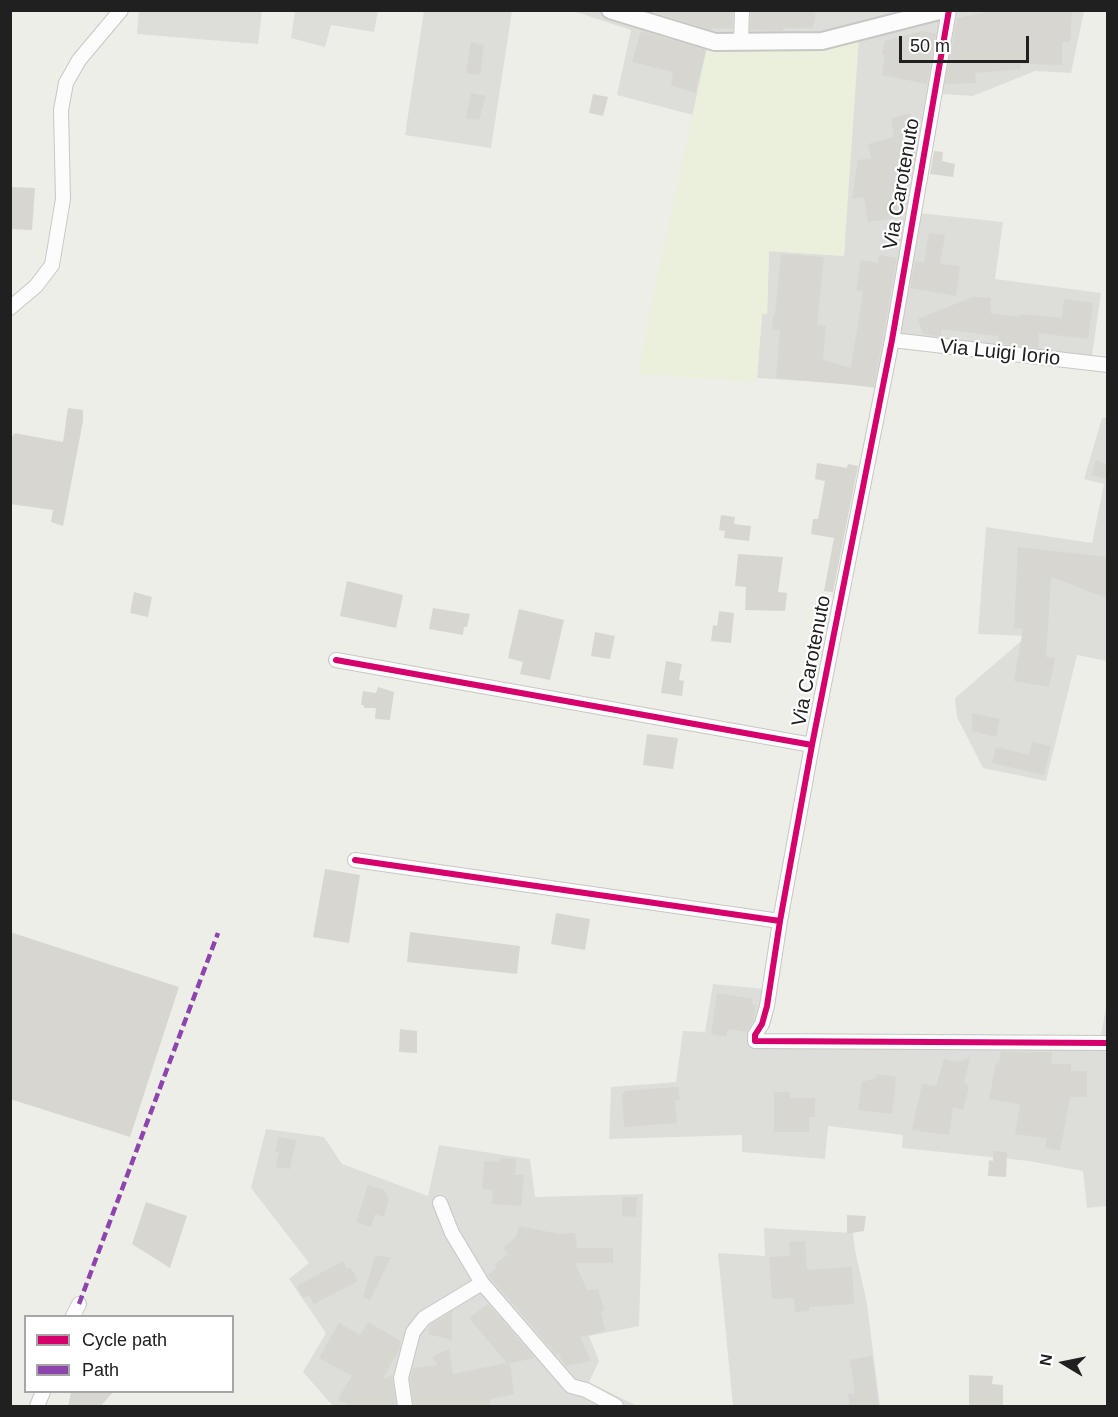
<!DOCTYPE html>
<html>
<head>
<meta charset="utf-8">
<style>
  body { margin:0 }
  #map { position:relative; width:1118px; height:1417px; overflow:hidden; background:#eeeee9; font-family:Helvetica,sans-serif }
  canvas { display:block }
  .frame { position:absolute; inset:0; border:12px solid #202020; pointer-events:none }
  .legend { position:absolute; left:24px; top:1315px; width:210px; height:78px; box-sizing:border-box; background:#fff; border:2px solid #a6a6a6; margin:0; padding:8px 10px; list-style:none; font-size:18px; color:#202020 }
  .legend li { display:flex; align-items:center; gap:12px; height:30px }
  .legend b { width:30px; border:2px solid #a6a6a6 }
  .north { position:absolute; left:1034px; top:1333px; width:60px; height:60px; -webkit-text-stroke:4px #fff; paint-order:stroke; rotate:280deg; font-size:16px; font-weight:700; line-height:24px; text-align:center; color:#202020 }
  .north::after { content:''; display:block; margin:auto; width:21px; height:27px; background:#202020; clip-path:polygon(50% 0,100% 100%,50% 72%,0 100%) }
  .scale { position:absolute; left:899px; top:36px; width:130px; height:27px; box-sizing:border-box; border:3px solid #202020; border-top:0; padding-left:8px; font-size:18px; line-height:21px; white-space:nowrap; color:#202020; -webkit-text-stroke:4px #fff; paint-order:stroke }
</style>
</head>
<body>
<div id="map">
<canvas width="1118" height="1417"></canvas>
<div class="frame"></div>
<ul class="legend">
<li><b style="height:8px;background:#d6006c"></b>Cycle path</li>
<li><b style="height:8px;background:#8e44ad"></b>Path</li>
</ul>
<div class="north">N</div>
<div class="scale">50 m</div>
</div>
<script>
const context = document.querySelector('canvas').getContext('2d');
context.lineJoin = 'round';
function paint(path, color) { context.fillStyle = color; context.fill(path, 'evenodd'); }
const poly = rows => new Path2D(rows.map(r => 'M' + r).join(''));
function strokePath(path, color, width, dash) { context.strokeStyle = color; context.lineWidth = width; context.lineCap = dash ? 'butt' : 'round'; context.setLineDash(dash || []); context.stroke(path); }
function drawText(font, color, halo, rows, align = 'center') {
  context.font = font + ' Helvetica,sans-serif'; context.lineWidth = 4.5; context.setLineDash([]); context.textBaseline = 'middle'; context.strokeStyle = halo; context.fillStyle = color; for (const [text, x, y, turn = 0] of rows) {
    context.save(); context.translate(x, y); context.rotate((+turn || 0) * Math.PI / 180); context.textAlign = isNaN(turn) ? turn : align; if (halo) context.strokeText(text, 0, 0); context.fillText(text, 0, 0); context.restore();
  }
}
const residential = poly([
  [139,11,262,11,258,44,137,34],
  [295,11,295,10,378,11,374,32,331,25,325,47,291,38],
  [424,11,512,11,491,148,405,135],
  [573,11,1084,11,1071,73,1035,71,973,96,941,94,919,213,1003,222,995,279,1101,293,1090,370,895,348,887,390,847,384,757,378,762,314,767,314,769,251,844,256,846,206,707,48,693,115,617,95,631,30],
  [1102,418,1107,418,1107,661,1077,655,1046,781,983,768,957,717,955,698,1027,636,978,634,986,527,1092,543,1104,484,1084,479],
  [713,984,774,990,765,1034,1100,1040,1107,1003,1107,1206,1087,1208,1083,1171,1029,1161,902,1148,903,1135,828,1126,825,1159,742,1152,742,1135,609,1139,611,1087,676,1082,683,1031,705,1032],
  [266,1129,324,1137,342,1164,428,1196,439,1145,530,1159,535,1197,643,1194,639,1326,589,1336,599,1361,589,1382,637,1406,333,1406,303,1372,326,1333,289,1279,309,1263,251,1188],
  [764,1228,853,1233,855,1250,867,1304,880,1406,733,1406,718,1253,765,1256]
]);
const farmland = poly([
  [859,37,844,256,769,251,767,314,762,314,757,378,752,382,639,374,647,324,707,48]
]);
const building = poly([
  [648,10,733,10,732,29,712,28,711,30],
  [751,10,816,10,813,28,783,28,783,31,750,30],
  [998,10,1072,10,1070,42,1062,42,1062,65,1020,64,1021,69,975,73,976,83,945,84,957,18],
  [641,31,706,50,695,93,671,85,673,72,632,62],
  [922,31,936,34,927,84,882,75,885,55,882,54,885,41],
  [471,42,484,45,480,75,466,73],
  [471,93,486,96,479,120,466,118],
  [593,94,608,97,603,116,589,113],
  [911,113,912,130,919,127,919,130,912,172,904,171,900,191,895,192,900,217,868,222,864,197,852,199,858,160,871,158,868,144,894,137,891,118],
  [934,151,943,152,942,161,955,164,953,177,930,174],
  [10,187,35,188,32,230,10,229],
  [929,233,945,235,940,264,960,266,956,296,910,288,915,261,924,262],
  [781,254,824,257,817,325,826,326,823,360,851,368,863,292,856,290,861,260,878,263,879,255,897,258,874,387,776,378,780,330,772,330,773,315,775,315],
  [973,297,991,298,990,313,1019,317,1020,314,1062,318,1064,299,1093,303,1088,339,1039,333,1038,348,998,343,999,336,941,329,941,337,923,334,918,319],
  [68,408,83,410,83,421,63,526,51,522,53,510,10,504,10,436,13,436,14,433,63,442],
  [1096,460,1107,464,1107,479,1092,475],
  [817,463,847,468,848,464,858,466,833,592,824,591,834,538,811,534,813,519,818,519,825,481,815,479],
  [721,515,735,517,734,524,751,526,749,541,724,538,725,531,719,530],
  [1018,547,1107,557,1107,598,1051,577,1046,657,1055,658,1049,687,1014,681,1023,629,1014,628],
  [738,554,783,557,778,592,787,593,785,611,745,610,746,587,735,586],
  [347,581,403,595,396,628,340,616],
  [134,592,152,597,148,617,130,613],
  [433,608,470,614,467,627,464,627,463,635,429,629],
  [519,609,564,620,550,680,520,674,523,662,508,658],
  [719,611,734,613,731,643,711,641,713,625,717,626],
  [595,632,615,636,610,659,591,656],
  [666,661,682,664,679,680,684,681,682,696,661,693],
  [378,687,394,692,390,720,375,719,376,708,364,708,364,705,361,705,363,691,376,693],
  [972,713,1000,719,996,737,972,731],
  [647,734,678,738,673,769,643,765],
  [1032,742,1051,746,1044,775,992,763,996,747,1029,755],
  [325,869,360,875,349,943,313,937],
  [556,913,590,919,585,950,551,944],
  [10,932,179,987,130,1137,10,1099],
  [410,932,520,946,517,974,407,962],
  [717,993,753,999,752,1004,756,1005,754,1019,747,1032,728,1029,726,1037,711,1034],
  [400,1029,417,1031,417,1053,399,1052],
  [1001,1051,1029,1053,1030,1052,1052,1052,1051,1064,1071,1064,1071,1071,1087,1071,1087,1097,1070,1097,1060,1151,1045,1148,1047,1138,1015,1134,1020,1104,989,1099,996,1063,999,1064],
  [971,1056,964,1082,969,1087,963,1110,953,1107,949,1135,912,1130,922,1084,936,1086,944,1059,959,1062],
  [877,1074,896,1077,892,1114,858,1110,862,1082,876,1078],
  [678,1087,680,1100,675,1101,677,1123,624,1127,622,1094,625,1094,624,1091],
  [774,1092,790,1092,790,1098,815,1098,815,1117,809,1117,809,1132,774,1132],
  [279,1137,296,1140,290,1169,276,1167,279,1152,275,1152],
  [993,1151,1007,1152,1006,1177,988,1176,989,1160,993,1161],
  [500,1158,516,1159,515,1175,524,1175,521,1206,492,1204,493,1190,482,1189,484,1161,500,1162],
  [368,1185,384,1190,389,1199,384,1217,375,1214,371,1227,356,1222],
  [622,1197,637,1197,636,1217,622,1216],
  [146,1202,187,1216,170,1268,132,1244],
  [847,1215,866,1216,864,1231,847,1234],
  [519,1226,559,1234,575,1233,577,1248,613,1248,613,1263,575,1263,587,1290,598,1289,604,1310,601,1312,605,1331,580,1337,591,1361,566,1366,558,1354,556,1354,488,1275,497,1267,495,1264,508,1254,503,1248,516,1237],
  [805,1241,807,1270,852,1267,854,1304,809,1307,809,1311,795,1312,794,1298,772,1299,769,1257,790,1256,789,1242],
  [375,1256,391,1257,370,1300,363,1297],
  [343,1261,347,1269,351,1268,358,1281,314,1304,309,1295,303,1298,297,1286],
  [488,1304,535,1358,510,1363,514,1394,490,1399,490,1407,414,1407,410,1379,413,1368,438,1365,432,1357,449,1349,453,1374,507,1363,469,1318],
  [452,1311,452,1340,428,1334,430,1325],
  [368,1322,401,1341,399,1350,382,1380,392,1375,396,1407,351,1407,338,1399,352,1376,319,1358,339,1323,360,1335],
  [872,1356,879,1407,850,1407,848,1394,855,1393,850,1360],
  [969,1375,993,1376,992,1384,1003,1385,1003,1407,969,1407],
  [71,1392,113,1392,100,1407,68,1407]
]);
const minor = poly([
  [949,10,892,340,812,745,780,921,767,1006,762,1024,755,1035,755,1041,1108,1043],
  [741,42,742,10],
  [10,308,36,286,52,265,63,199,61,110,66,83,79,60,121,10],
  [892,340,1108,365],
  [336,660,812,745],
  [355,860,780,921],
  [440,1203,452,1233,482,1283,571,1386,586,1390,616,1406],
  [73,1316,79,1304],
  [37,1406,43,1392],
  [405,1406,401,1378,413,1332,424,1318,482,1283]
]);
const tertiary = poly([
  [610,10,715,42,822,41,943,10]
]);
const quiet = poly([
  [79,1304,218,933]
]);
const cycleway = poly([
  [949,10,892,340,812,745,780,921,767,1006,762,1024,755,1035,755,1041,1108,1043],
  [336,660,812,745],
  [355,860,780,921]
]);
const streetNames = [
  ["Via Carotenuto",902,184,-80],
  ["Via Luigi Iorio",1000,353,6],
  ["Via Carotenuto",812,661,-79]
];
paint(residential, '#ddddda');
paint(farmland, '#eaf0db');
paint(building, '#d7d6d1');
strokePath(minor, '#c7c7c5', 16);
strokePath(tertiary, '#c7c7c5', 20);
strokePath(minor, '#fcfcfc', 14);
strokePath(tertiary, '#fcfcfc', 16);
strokePath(quiet, '#8e44ad', 4.5, [9, 4.5]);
strokePath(cycleway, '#d6006c', 6);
drawText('20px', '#202020', '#fff', streetNames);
</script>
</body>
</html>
